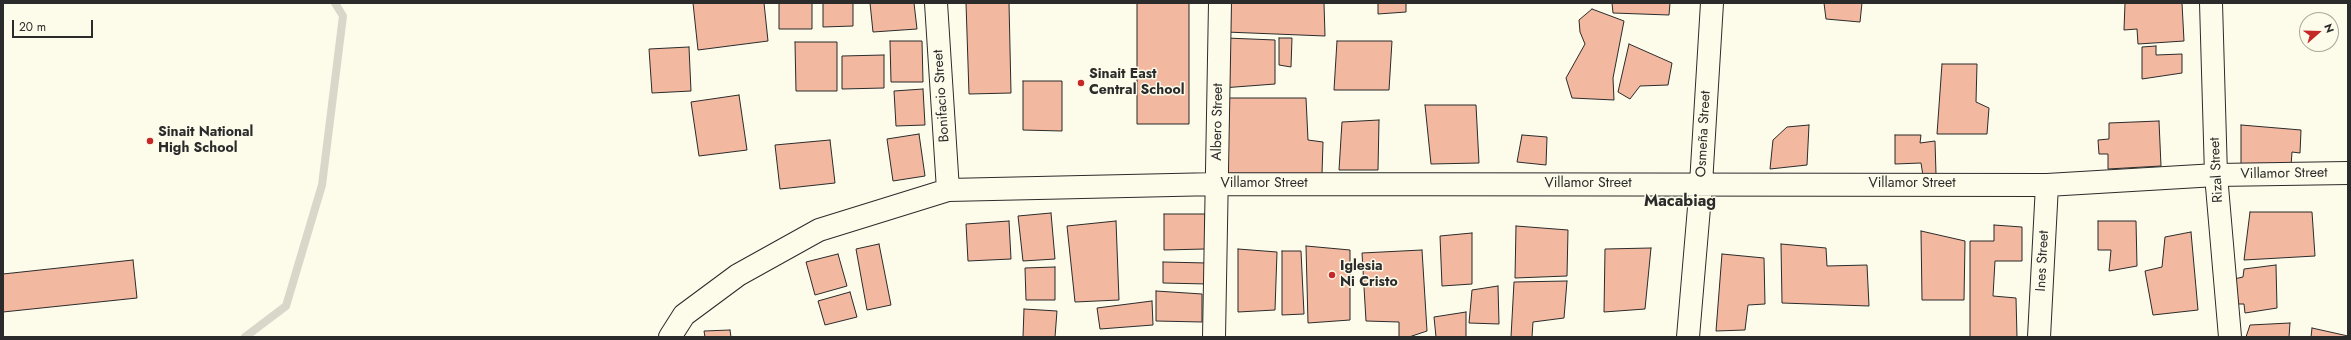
<!DOCTYPE html>
<html>
<head>
<meta charset="utf-8">
<style>
  body { margin:0 }
  #map { position:relative; width:2351px; height:340px; overflow:hidden; background:#fdfbea; font-family:Jost,sans-serif }
  canvas { display:block }
  .frame { position:absolute; inset:0; border:4px solid #2b2b2b; pointer-events:none }
  .north { position:absolute; left:2299px; top:12px; width:40px; height:40px; box-sizing:border-box; background:#fdfbea; border:1px solid #a9a89e; border-radius:50%; rotate:70deg; font-size:11px; font-weight:700; line-height:16px; text-align:center; color:#2b2b2b }
  .north::after { content:''; display:block; margin:auto; width:14px; height:18px; background:#c62828; clip-path:polygon(50% 0,100% 100%,50% 72%,0 100%) }
  .scale { position:absolute; left:12px; top:20px; width:81px; height:18px; box-sizing:border-box; border:2px solid #2b2b2b; border-top:0; padding-left:5px; font-size:12px; line-height:14px; white-space:nowrap; color:#2b2b2b; -webkit-text-stroke:3px #fdfbea; paint-order:stroke }
</style>
</head>
<body>
<div id="map">
<canvas width="2351" height="340"></canvas>
<div class="frame"></div>
<div class="north">N</div>
<div class="scale">20 m</div>
</div>
<script>
const context = document.querySelector('canvas').getContext('2d');
context.lineJoin = 'round';
const poly = rows => new Path2D(rows.map(r => 'M' + r).join(''));
function strokePath(path, color, width, dash) { context.strokeStyle = color; context.lineWidth = width; context.lineCap = dash ? 'butt' : 'round'; context.setLineDash(dash || []); context.stroke(path); }
function paint(path, color) { context.fillStyle = color; context.fill(path, 'evenodd'); }
function drawText(font, color, halo, rows, align = 'center') {
  context.font = font + ' Jost,sans-serif'; context.lineWidth = 3; context.setLineDash([]); context.textBaseline = 'middle'; context.strokeStyle = halo; context.fillStyle = color; for (const [text, x, y, turn = 0] of rows) {
    context.save(); context.translate(x, y); context.rotate((+turn || 0) * Math.PI / 180); context.textAlign = isNaN(turn) ? turn : align; if (halo) context.strokeText(text, 0, 0); context.fillText(text, 0, 0); context.restore();
  }
}
const stream = poly([
  [245,337,286,306,322,185,343,16,335,3]
]);
const building = poly([
  [693,3,764,3,768,41,698,50,693,3],
  [779,3,812,3,812,29,779,29,779,3],
  [823,3,853,3,853,26,823,27,823,3],
  [870,3,914,3,917,29,873,32,870,3],
  [966,3,1009,3,1011,93,969,94,966,3],
  [1137,3,1189,3,1189,124,1137,124,1137,3],
  [1225,3,1324,3,1325,36,1226,32,1225,3],
  [1378,3,1406,3,1406,12,1378,14,1378,3],
  [1612,3,1670,3,1669,15,1613,13,1612,3],
  [1824,3,1862,3,1860,22,1826,19,1824,3],
  [2125,3,2182,3,2184,41,2138,44,2137,29,2124,30,2125,3],
  [1592,9,1624,21,1613,78,1614,100,1572,98,1566,78,1585,44,1580,32,1579,20,1592,9],
  [1226,38,1275,40,1275,84,1222,88,1226,38],
  [1279,38,1292,38,1291,67,1279,65,1279,38],
  [890,41,922,41,923,82,891,82,890,41],
  [1337,41,1392,41,1389,90,1334,90,1337,41],
  [795,42,837,42,837,91,796,91,795,42],
  [1629,44,1672,63,1668,85,1640,86,1630,99,1618,92,1629,44],
  [2156,46,2156,55,2182,54,2182,73,2142,79,2142,47,2156,46],
  [689,47,691,91,652,93,649,49,689,47],
  [884,55,884,88,842,89,842,56,884,55],
  [1942,64,1977,64,1976,102,1989,108,1987,134,1937,134,1942,64],
  [1023,81,1062,81,1062,131,1023,130,1023,81],
  [923,89,925,125,896,126,894,91,923,89],
  [739,95,747,150,699,156,691,102,739,95],
  [1225,98,1306,98,1308,140,1323,142,1322,174,1223,176,1225,98],
  [1425,105,1476,105,1479,163,1431,164,1425,105],
  [1379,120,1378,170,1339,170,1342,122,1379,120],
  [2159,121,2161,166,2108,169,2108,154,2099,154,2098,140,2109,139,2109,123,2159,121],
  [1809,125,1807,165,1770,169,1773,140,1787,127,1809,125],
  [2241,125,2301,130,2300,153,2292,152,2291,166,2241,165,2241,125],
  [919,134,925,176,893,181,887,139,919,134],
  [1522,135,1547,137,1546,165,1517,162,1522,135],
  [1895,135,1921,135,1920,143,1935,141,1936,174,1923,176,1921,163,1895,164,1895,135],
  [830,140,835,183,780,189,775,145,830,140],
  [2250,212,2312,212,2315,256,2244,260,2250,212],
  [1051,213,1055,259,1023,261,1018,216,1051,213],
  [1164,214,1205,214,1205,249,1164,250,1164,214],
  [1009,221,1011,259,968,261,966,224,1009,221],
  [1116,221,1119,300,1075,302,1067,226,1116,221],
  [2098,221,2136,221,2137,266,2109,271,2111,250,2098,250,2098,221],
  [1994,225,2022,227,2022,261,1995,261,1993,296,2016,298,2017,337,1970,337,1970,241,1994,241,1994,225],
  [1516,226,1568,230,1567,276,1515,278,1516,226],
  [1921,231,1965,241,1964,300,1922,300,1921,231],
  [2191,232,2198,310,2153,315,2145,271,2162,267,2165,237,2191,232],
  [1472,233,1472,284,1442,286,1440,236,1472,233],
  [879,244,891,305,867,310,856,249,879,244],
  [1781,244,1826,248,1827,266,1867,265,1869,306,1782,303,1781,244],
  [1306,246,1350,250,1350,320,1308,323,1306,246],
  [1651,248,1645,309,1604,312,1605,249,1651,248],
  [1238,249,1277,252,1275,310,1238,312,1238,249],
  [1422,250,1427,331,1409,337,1399,337,1399,322,1366,321,1362,253,1422,250],
  [1282,251,1301,251,1304,314,1282,315,1282,251],
  [838,254,847,286,815,295,806,262,838,254],
  [1722,254,1764,258,1765,304,1748,305,1745,330,1716,331,1722,254],
  [133,260,137,298,3,312,3,274,133,260],
  [1163,262,1207,263,1207,284,1163,283,1163,262],
  [2276,265,2277,308,2245,313,2244,304,2236,304,2234,279,2243,277,2244,269,2276,265],
  [1055,267,1055,300,1026,300,1025,268,1055,267],
  [1567,281,1564,318,1533,322,1532,337,1511,337,1514,282,1567,281],
  [1498,286,1499,324,1469,323,1472,290,1498,286],
  [1156,291,1202,294,1202,322,1156,321,1156,291],
  [850,292,857,317,825,325,818,301,850,292],
  [1152,301,1153,325,1100,329,1097,308,1152,301],
  [1024,309,1057,311,1055,337,1023,337,1024,309],
  [1466,312,1466,337,1436,337,1434,317,1466,312],
  [2290,323,2289,337,2243,337,2246,337,2250,325,2290,323],
  [2312,328,2348,336,2348,337,2311,337,2312,328],
  [730,330,731,337,705,337,704,331,730,330]
]);
const street = poly([
  [936,3,948,190],
  [670,337,684,315,738,275,819,230,948,190,1217,184,2047,185,2216,175,2348,173],
  [1214,337,1220,3],
  [1688,337,1701,184,1712,3],
  [2039,337,2047,185]
]);
const secondary = poly([
  [2211,3,2216,175,2230,337]
]);
const markers = [
  [1081,83,4,"#c62828"],
  [150,141,4,"#c62828"],
  [1332,275,4,"#c62828"]
];
const poiNames = [
  ["Sinait East",1089,75],
  ["Central School",1089,91],
  ["Sinait National",158,133],
  ["High School",158,149],
  ["Iglesia",1340,267],
  ["Ni Cristo",1340,283]
];
const streetNames = [
  ["Bonifacio Street",942,96,-94],
  ["Albero Street",1218,122,-89],
  ["Osmeña Street",1704,134,-87],
  ["Rizal Street",2217,170,-93],
  ["Villamor Street",2284,174,-1],
  ["Villamor Street",1264,184],
  ["Villamor Street",1588,184],
  ["Villamor Street",1912,184],
  ["Ines Street",2043,261,-87]
];
const quarterNames = [
  ["Macabiag",1680,202]
];
strokePath(stream, '#d8d7c9', 8);
paint(building, '#f2b8a0');
strokePath(building, '#2b2b2b', 1);
strokePath(street, '#2b2b2b', 24);
strokePath(secondary, '#2b2b2b', 24);
strokePath(street, '#fdfbea', 22);
strokePath(secondary, '#fdfbea', 22);
for (const [x, y, r, color] of markers) { const dot = new Path2D(); dot.arc(x, y, r, 0, 2 * Math.PI); context.fillStyle = color; context.fill(dot); strokePath(dot, '#fdfbea', 1.5); }
drawText('bold 14px', '#2b2b2b', '#fdfbea', poiNames, 'left');
drawText('14px', '#2b2b2b', '#fdfbea', streetNames);
drawText('bold 16px', '#2b2b2b', '#fdfbea', quarterNames);
</script>
</body>
</html>
